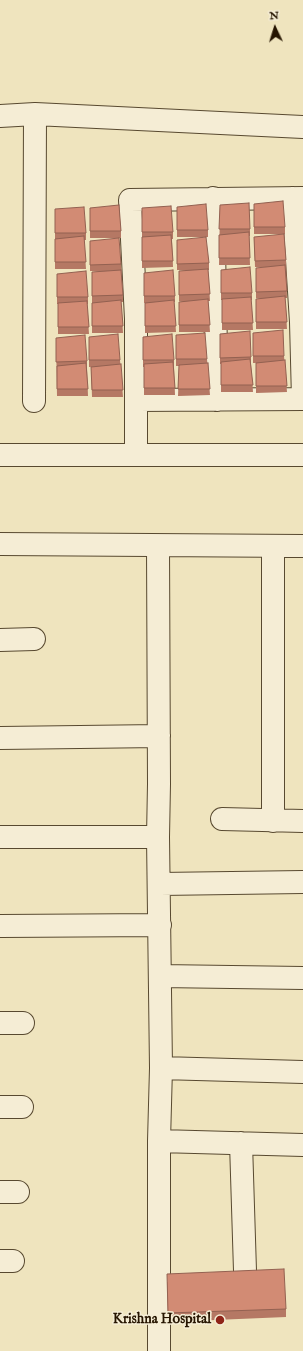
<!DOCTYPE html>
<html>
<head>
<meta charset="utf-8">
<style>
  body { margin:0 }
  #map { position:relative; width:303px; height:1351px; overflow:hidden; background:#efe4be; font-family:"IM FELL English",serif }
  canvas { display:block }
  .north { position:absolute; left:255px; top:8px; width:40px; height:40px; -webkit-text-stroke:3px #f5edd5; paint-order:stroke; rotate:356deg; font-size:11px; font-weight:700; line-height:16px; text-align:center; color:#261501 }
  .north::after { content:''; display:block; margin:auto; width:14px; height:18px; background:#261501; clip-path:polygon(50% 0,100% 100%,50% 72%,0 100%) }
</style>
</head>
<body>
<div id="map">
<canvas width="303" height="1351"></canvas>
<div class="north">N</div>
</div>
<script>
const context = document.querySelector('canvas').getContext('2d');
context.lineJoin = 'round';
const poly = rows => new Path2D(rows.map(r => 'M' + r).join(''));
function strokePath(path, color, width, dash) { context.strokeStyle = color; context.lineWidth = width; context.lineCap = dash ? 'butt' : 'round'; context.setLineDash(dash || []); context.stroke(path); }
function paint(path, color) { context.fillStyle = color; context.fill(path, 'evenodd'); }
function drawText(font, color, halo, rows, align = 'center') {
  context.font = font + ' "IM FELL English",serif'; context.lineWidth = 3; context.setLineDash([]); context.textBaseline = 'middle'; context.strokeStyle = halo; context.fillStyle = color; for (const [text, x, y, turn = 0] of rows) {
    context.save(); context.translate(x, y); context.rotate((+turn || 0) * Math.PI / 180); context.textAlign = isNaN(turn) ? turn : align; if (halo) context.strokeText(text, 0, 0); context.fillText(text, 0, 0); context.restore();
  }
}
const minor = poly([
  [0,116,35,114,303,127],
  [213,198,217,400],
  [293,198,301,322,303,399],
  [137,400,303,399],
  [34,401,35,114],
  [0,455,303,455],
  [136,455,136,319,130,200,303,198],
  [0,544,303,546],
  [158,546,159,784,158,837,161,1068,159,1141,159,1351],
  [273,546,273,821],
  [0,640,34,639],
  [0,738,159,736],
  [222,819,303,821],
  [0,837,158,837],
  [160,884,303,882],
  [0,926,160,925],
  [160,976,303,978],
  [0,1023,23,1023],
  [161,1068,303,1072],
  [0,1107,22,1107],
  [159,1141,303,1145],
  [241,1143,245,1271],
  [0,1192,18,1192],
  [0,1261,13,1261]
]);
const wall = poly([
  [254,204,285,227,285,234,254,234],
  [220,205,250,229,250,236,249,236,250,265,219,265],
  [177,207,208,230,208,237,177,237],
  [90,208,121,231,121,238,90,238],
  [142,208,173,232,173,239,172,239,173,267,142,268],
  [55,209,86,233,86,240,84,240,86,269,55,269],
  [254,237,286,260,287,298,285,298,287,329,256,329,256,299,261,298,256,298,256,268,268,267,255,267],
  [177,240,209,263,209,270,208,270,210,301,208,301,210,332,179,332,179,302,183,301,179,301,179,271,188,270,177,270],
  [90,241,121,264,123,295,123,302,121,302,123,333,92,333,92,303,97,303,92,303,92,272,104,271,90,271],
  [221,270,252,293,252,300,251,300,253,330,222,330,222,300,221,300],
  [144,273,175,296,175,302,174,302,176,332,145,333,145,303,144,303],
  [57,274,88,297,88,304,87,304,89,334,58,334,58,304,57,304],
  [253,333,284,356,287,392,256,393,256,363,253,363],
  [220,334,251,357,251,364,253,392,221,392,221,364,220,364],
  [176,335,207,359,210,395,178,396,179,366,176,366],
  [89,337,120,360,123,397,92,397,91,367,89,367],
  [143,337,174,360,174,367,175,395,144,395,144,367,143,367],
  [56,338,87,361,87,368,88,396,57,396],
  [167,1282,286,1309,286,1317,168,1322]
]);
const building = poly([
  [283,201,285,227,254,227,254,204,283,201],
  [249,203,250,229,219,229,220,205,249,203],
  [206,204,208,230,177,230,177,207,206,204],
  [119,205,121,231,90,231,90,208,119,205],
  [171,206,173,232,142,232,142,208,171,206],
  [84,207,86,233,55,233,55,209,84,207],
  [249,232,250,258,219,258,219,235,249,232],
  [284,234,286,260,255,261,254,237,284,234],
  [171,235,173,261,142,261,142,237,171,235],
  [84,236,86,262,55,262,55,239,84,236],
  [206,237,209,263,177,264,177,240,206,237],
  [119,238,121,264,90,265,90,241,119,238],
  [285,265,287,291,256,292,256,268,285,265],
  [250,267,252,293,221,293,221,270,250,267],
  [208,269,210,294,179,295,179,271,208,269],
  [121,270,123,295,92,296,92,272,121,270],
  [173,270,175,296,144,296,144,273,173,270],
  [86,271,88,297,57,297,57,274,86,271],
  [285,296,287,322,256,322,256,299,285,296],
  [251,297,253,323,222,323,222,299,251,297],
  [208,299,210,325,179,325,179,302,208,299],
  [121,300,123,326,92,326,92,303,121,300],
  [174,300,176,326,145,326,145,303,174,300],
  [87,301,89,327,58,327,58,303,87,301],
  [283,330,284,356,253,356,253,333,283,330],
  [250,331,251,357,220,358,220,334,250,331],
  [205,333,207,359,176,359,176,335,205,333],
  [118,334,120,360,89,360,89,337,118,334],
  [172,334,174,360,143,360,143,337,172,334],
  [85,335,87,361,56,362,56,338,85,335],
  [250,359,253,385,221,385,221,362,250,359],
  [285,360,287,386,256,386,256,363,285,360],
  [173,362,175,388,144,388,144,364,173,362],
  [86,363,88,389,57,389,57,366,86,363],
  [208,363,210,389,178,389,179,365,208,363],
  [121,364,123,390,92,390,91,367,121,364],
  [284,1269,286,1309,168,1313,167,1274,284,1269]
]);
const markers = [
  [220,1320,5,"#8f2418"]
];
const poiNames = [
  ["Krishna Hospital",211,1320]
];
strokePath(minor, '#584930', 24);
strokePath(minor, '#f5edd5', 22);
paint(wall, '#b57864');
paint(building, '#d28b74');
strokePath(building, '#936151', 1);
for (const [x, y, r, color] of markers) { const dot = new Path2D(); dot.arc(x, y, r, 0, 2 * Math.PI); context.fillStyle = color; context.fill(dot); strokePath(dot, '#f5edd5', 1.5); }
drawText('bold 14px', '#261501', '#f5edd5', poiNames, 'right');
</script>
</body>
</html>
